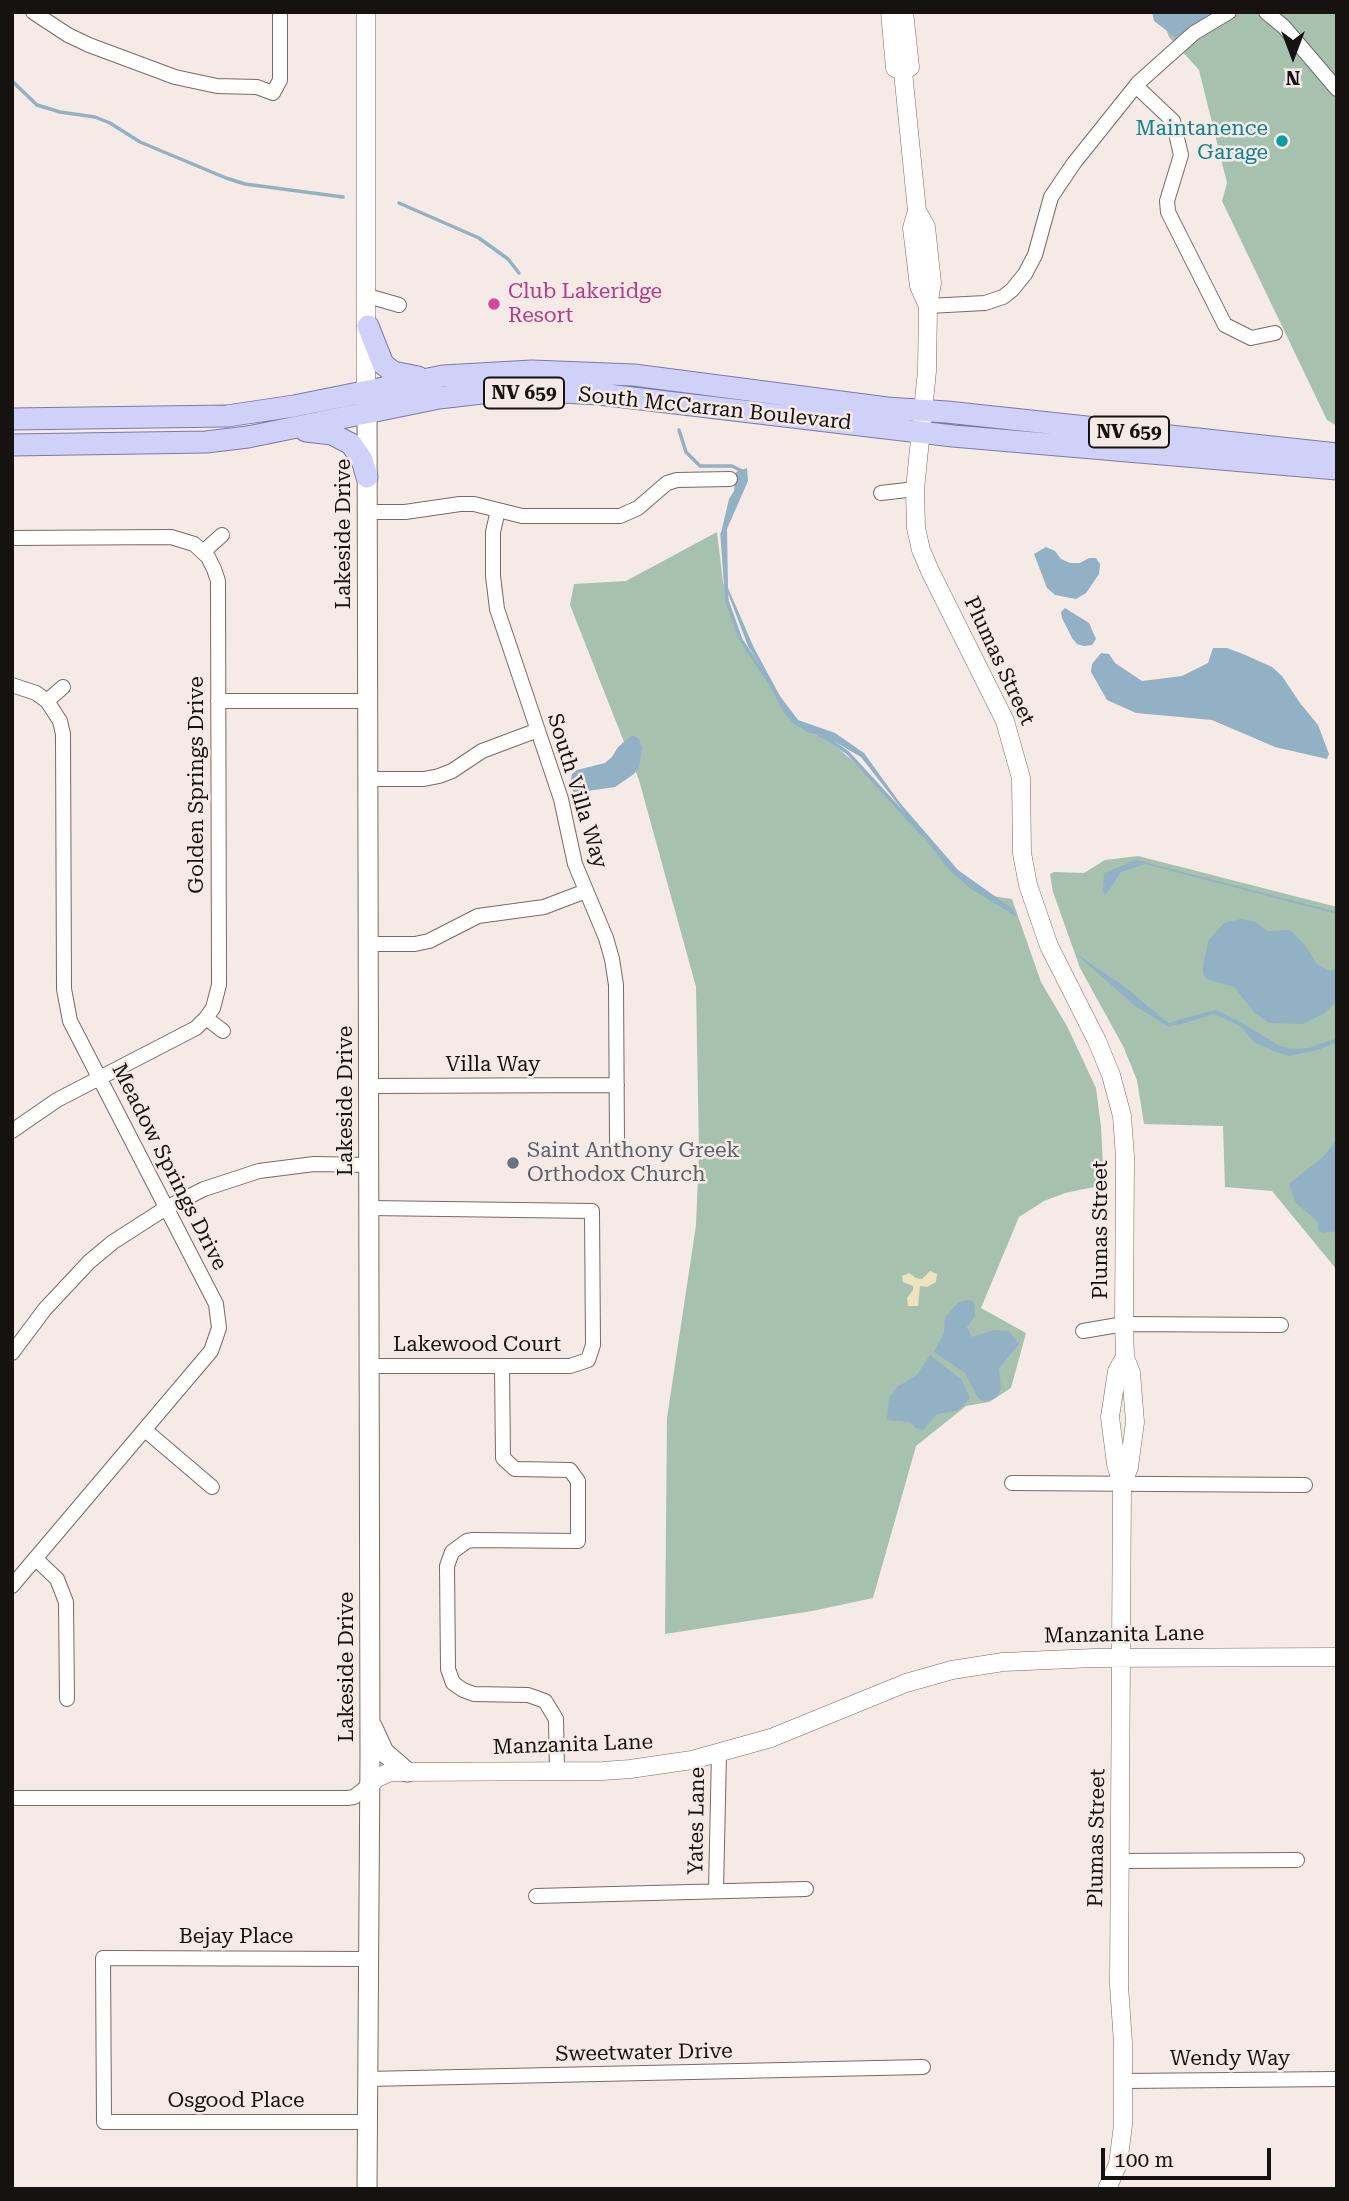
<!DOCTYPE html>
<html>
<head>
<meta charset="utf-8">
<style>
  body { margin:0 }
  #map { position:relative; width:1349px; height:2201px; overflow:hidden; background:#f5eae5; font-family:"Roboto Serif",serif }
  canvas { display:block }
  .frame { position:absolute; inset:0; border:14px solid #161211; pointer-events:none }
  .north { position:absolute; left:1258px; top:21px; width:70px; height:70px; -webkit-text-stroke:5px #f5eae5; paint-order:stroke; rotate:180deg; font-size:19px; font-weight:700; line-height:28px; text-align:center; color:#161211 }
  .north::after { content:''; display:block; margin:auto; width:24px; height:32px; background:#161211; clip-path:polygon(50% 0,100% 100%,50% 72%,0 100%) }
  .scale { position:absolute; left:1101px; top:2148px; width:170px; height:32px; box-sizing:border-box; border:4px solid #161211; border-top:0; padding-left:9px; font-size:21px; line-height:24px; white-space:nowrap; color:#161211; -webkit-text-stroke:5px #f5eae5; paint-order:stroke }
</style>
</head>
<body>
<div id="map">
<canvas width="1349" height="2201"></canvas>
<div class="frame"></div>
<div class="north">N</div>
<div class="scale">100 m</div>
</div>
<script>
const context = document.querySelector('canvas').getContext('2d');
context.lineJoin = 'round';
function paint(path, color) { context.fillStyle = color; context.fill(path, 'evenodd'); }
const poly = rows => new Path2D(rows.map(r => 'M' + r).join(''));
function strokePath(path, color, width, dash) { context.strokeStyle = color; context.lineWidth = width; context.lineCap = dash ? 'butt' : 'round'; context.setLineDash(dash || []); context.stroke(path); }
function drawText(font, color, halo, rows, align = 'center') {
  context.font = font + ' "Roboto Serif",serif'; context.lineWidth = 5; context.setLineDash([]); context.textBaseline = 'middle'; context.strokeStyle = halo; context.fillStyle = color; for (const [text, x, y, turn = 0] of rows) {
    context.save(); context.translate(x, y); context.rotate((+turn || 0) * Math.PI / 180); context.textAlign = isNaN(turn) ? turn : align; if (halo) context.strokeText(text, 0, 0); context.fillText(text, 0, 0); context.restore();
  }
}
const green = poly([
  [1160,12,1337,12,1337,426,1327,420,1222,201,1227,183,1199,70,1169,37],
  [717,532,723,582,742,643,774,691,807,731,830,741,872,778,959,878,985,895,1012,899,1041,982,1067,1026,1096,1088,1101,1127,1104,1185,1065,1193,1044,1201,1019,1217,981,1308,1026,1333,1011,1388,989,1402,966,1406,916,1446,873,1598,812,1611,665,1634,667,1418,696,1225,699,1154,696,987,639,780,570,605,574,584,626,581],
  [1138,856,1337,907,1337,1270,1272,1191,1225,1187,1223,1126,1144,1124,1137,1080,1123,1046,1080,968,1053,892,1050,874,1054,872,1084,873,1105,860]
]);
const sand = poly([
  [930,1271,937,1274,936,1282,927,1287,920,1286,918,1306,908,1306,907,1298,913,1290,913,1286,903,1282,902,1276,909,1273,916,1278,922,1279]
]);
const water = poly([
  [1152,12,1210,12,1199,22,1175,37,1154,21],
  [747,468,748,481,727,529,728,588,754,648,780,696,798,720,835,733,864,753,900,803,958,870,1013,909,1017,917,971,889,950,871,861,757,830,739,807,732,792,722,784,713,777,693,748,646,726,588,721,533,729,499,734,491,736,472],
  [1046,547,1055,551,1061,559,1070,563,1080,563,1089,558,1096,558,1100,564,1099,574,1086,593,1076,599,1055,595,1047,588,1034,554],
  [1065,608,1089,623,1096,639,1092,645,1084,646,1077,644,1072,638,1062,618,1061,612],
  [1213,648,1227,648,1243,654,1272,667,1282,676,1300,703,1318,725,1329,754,1327,759,1275,747,1212,720,1136,713,1107,700,1091,672,1092,664,1101,653,1109,654,1115,663,1142,681,1182,676,1208,663],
  [632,735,639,739,642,748,639,767,634,774,615,787,574,793,570,784,572,774,577,770,605,763,612,757,618,747],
  [1136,860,1337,912,1337,914,1145,864,1121,872,1105,896,1103,889,1104,873],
  [1241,919,1255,922,1267,931,1290,930,1305,945,1317,964,1330,971,1337,968,1337,1001,1325,1013,1303,1024,1269,1023,1254,1012,1234,987,1207,979,1203,974,1203,967,1208,941,1224,923],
  [1075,953,1125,987,1167,1022,1166,1025,1135,1006],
  [1216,1010,1244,1024,1278,1045,1290,1049,1309,1048,1337,1038,1337,1042,1318,1050,1289,1056,1276,1052,1254,1042,1240,1026,1214,1014,1178,1025,1177,1020],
  [1337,1139,1337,1231,1323,1233,1318,1231,1318,1223,1315,1219,1296,1203,1290,1188,1290,1183,1324,1156],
  [967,1300,973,1301,975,1306,975,1316,967,1327,972,1337,994,1330,1009,1331,1019,1344,999,1368,1001,1388,998,1396,992,1400,983,1401,978,1398,965,1373,934,1352,944,1333,945,1317,958,1303],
  [930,1355,962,1380,970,1398,961,1408,956,1411,937,1414,923,1430,916,1428,910,1422,887,1420,889,1397,897,1387,917,1375]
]);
const stream = poly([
  [12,81,37,105,60,112,95,117,110,123,140,142,226,178,245,184,343,197],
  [399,203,479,238,508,259,519,273],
  [679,430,686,452,700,466,732,466,744,472],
  [722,534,727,601,741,640,770,683,783,707],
  [819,735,828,739,848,753,923,835],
  [1162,1021,1169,1025,1181,1021]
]);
const minor = poly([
  [33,12,68,35,89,45,175,77,217,86,257,87,273,93,280,80,280,12],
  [1266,12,1284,27,1337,89],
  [1136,86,1173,121,1181,155,1167,201,1168,212,1225,325,1251,338,1275,333],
  [368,296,399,305],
  [928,306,985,303,1003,297,1012,290,1025,274,1035,255,1051,197,1074,163,1138,83,1194,33,1229,12],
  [881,493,915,489],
  [498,510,493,532,493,576,497,609,561,799,575,864,606,938,612,959,616,985,617,1143],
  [367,512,405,512,460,504,474,504,522,516,620,516,638,508,667,483,677,480,730,479],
  [12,538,171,537,194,544,208,557,214,569,218,581,219,985,213,1008,206,1018,196,1028,57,1100,12,1131],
  [203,552,222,535],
  [12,685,36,693,47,701,60,721,63,734,64,989,70,1021,216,1304,219,1328,211,1351,12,1586],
  [47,701,63,687],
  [218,701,368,701],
  [368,779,424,779,439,776,452,771,482,751,538,730],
  [369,944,415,944,429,941,478,916,544,907,586,891],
  [206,1018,223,1031],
  [369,1086,617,1085],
  [369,1208,592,1211,593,1345,588,1360,570,1366,369,1366],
  [1083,1331,1124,1324,1281,1325],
  [12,1353,45,1309,89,1262,113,1242,166,1208,204,1189,259,1171,314,1164,369,1165],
  [502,1367,503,1458,515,1469,570,1470,578,1481,578,1541,473,1540,467,1541,452,1552,447,1566,448,1669,453,1683,463,1690,474,1694,528,1695,545,1701,556,1719,557,1771],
  [145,1430,212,1487],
  [1012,1483,1305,1485],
  [37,1560,57,1579,66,1602,67,1699],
  [12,1798,347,1798,354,1797,369,1785],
  [1120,1861,1297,1860],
  [716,1890,719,1753],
  [536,1896,806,1889],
  [367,2079,923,2067],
  [1124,2081,1337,2079],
  [367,2122,104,2122,103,1958,368,1959]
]);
const tertiary = poly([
  [366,12,366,391],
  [890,12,895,68,903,72,917,211,926,227,932,283,928,306,927,371,915,489,916,528,921,550,930,571,1005,721,1021,778,1022,853,1028,885,1049,946,1097,1041,1111,1075,1122,1116,1125,1157,1124,1324,1125,1357,1131,1373,1135,1422,1129,1467,1122,1485],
  [903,72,910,67,904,12],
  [917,211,912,228,919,286,928,306],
  [369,1785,377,1778,390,1772,603,1771,630,1769,692,1760,771,1738,906,1683,952,1670,1003,1662,1094,1658,1337,1657],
  [1107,2189,1118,2164,1123,2125,1123,2043,1119,1985,1122,1485,1116,1464,1110,1417,1117,1371,1125,1357]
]);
const secondary = poly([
  [372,1726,384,1752,407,1772],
  [367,2189,370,1756,367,398]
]);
const primary = poly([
  [368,326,383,364,393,372,418,377],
  [12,419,227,416,294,406,443,376,532,371,634,375,887,408,947,412,1337,454],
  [306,431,332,434,351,444,362,460,367,477],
  [12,445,206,442,248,437,439,398,482,393,562,392,599,394,953,436,1337,469]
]);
const markers = [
  [1282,141,7,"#0f9aa8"],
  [494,304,7,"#d1479c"],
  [513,1163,7,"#6b7280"]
];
const shields = [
  [524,393,80],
  [1129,432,80]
];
const shieldNames = [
  ["NV 659",524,393],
  ["NV 659",1129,432]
];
const cultureNames = [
  ["Maintanence",1268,129],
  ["Garage",1268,153]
];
const hotelNames = [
  ["Club Lakeridge",508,292],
  ["Resort",508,316]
];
const streetNames = [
  ["South McCarran Boulevard",715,409,6],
  ["Lakeside Drive",344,534,-90],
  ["Plumas Street",999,661,65],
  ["Golden Springs Drive",197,785,-90],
  ["South Villa Way",577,791,73],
  ["Villa Way",493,1065],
  ["Lakeside Drive",346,1101,-90],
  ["Meadow Springs Drive",169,1167,63],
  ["Plumas Street",1101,1230,-90],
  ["Lakewood Court",477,1345],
  ["Manzanita Lane",1124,1635,-1],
  ["Lakeside Drive",347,1667,-90],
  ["Manzanita Lane",573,1745,-2],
  ["Yates Lane",697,1821,-89],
  ["Plumas Street",1097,1838,-89],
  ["Bejay Place",236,1937],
  ["Sweetwater Drive",644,2053,-1],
  ["Wendy Way",1230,2059],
  ["Osgood Place",236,2101]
];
const worshipNames = [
  ["Saint Anthony Greek",527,1151],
  ["Orthodox Church",527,1175]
];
paint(green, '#a7c1af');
paint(sand, '#ede3be');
paint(water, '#92b1c5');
strokePath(stream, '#92b1c5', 3.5);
strokePath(minor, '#756b68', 16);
strokePath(tertiary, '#756b68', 19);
strokePath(secondary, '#756b68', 21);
strokePath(primary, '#7a7ba5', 23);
strokePath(minor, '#fff', 14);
strokePath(tertiary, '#fff', 18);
strokePath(secondary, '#fff', 19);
strokePath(primary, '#d0d1f8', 21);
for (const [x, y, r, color] of markers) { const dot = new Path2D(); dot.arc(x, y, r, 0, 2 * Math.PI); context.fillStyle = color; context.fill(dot); strokePath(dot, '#f5eae5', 2.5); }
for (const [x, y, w] of shields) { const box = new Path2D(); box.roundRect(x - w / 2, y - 15.5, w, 31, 5); context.fillStyle = '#f5eae5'; context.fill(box); strokePath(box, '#161211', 2); }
drawText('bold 19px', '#161211', null, shieldNames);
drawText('21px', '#0d838f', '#f5eae5', cultureNames, 'right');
drawText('21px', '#b23c85', '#f5eae5', hotelNames, 'left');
drawText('21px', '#161211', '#f5eae5', streetNames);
drawText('21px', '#5b616d', '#f5eae5', worshipNames, 'left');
</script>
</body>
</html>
